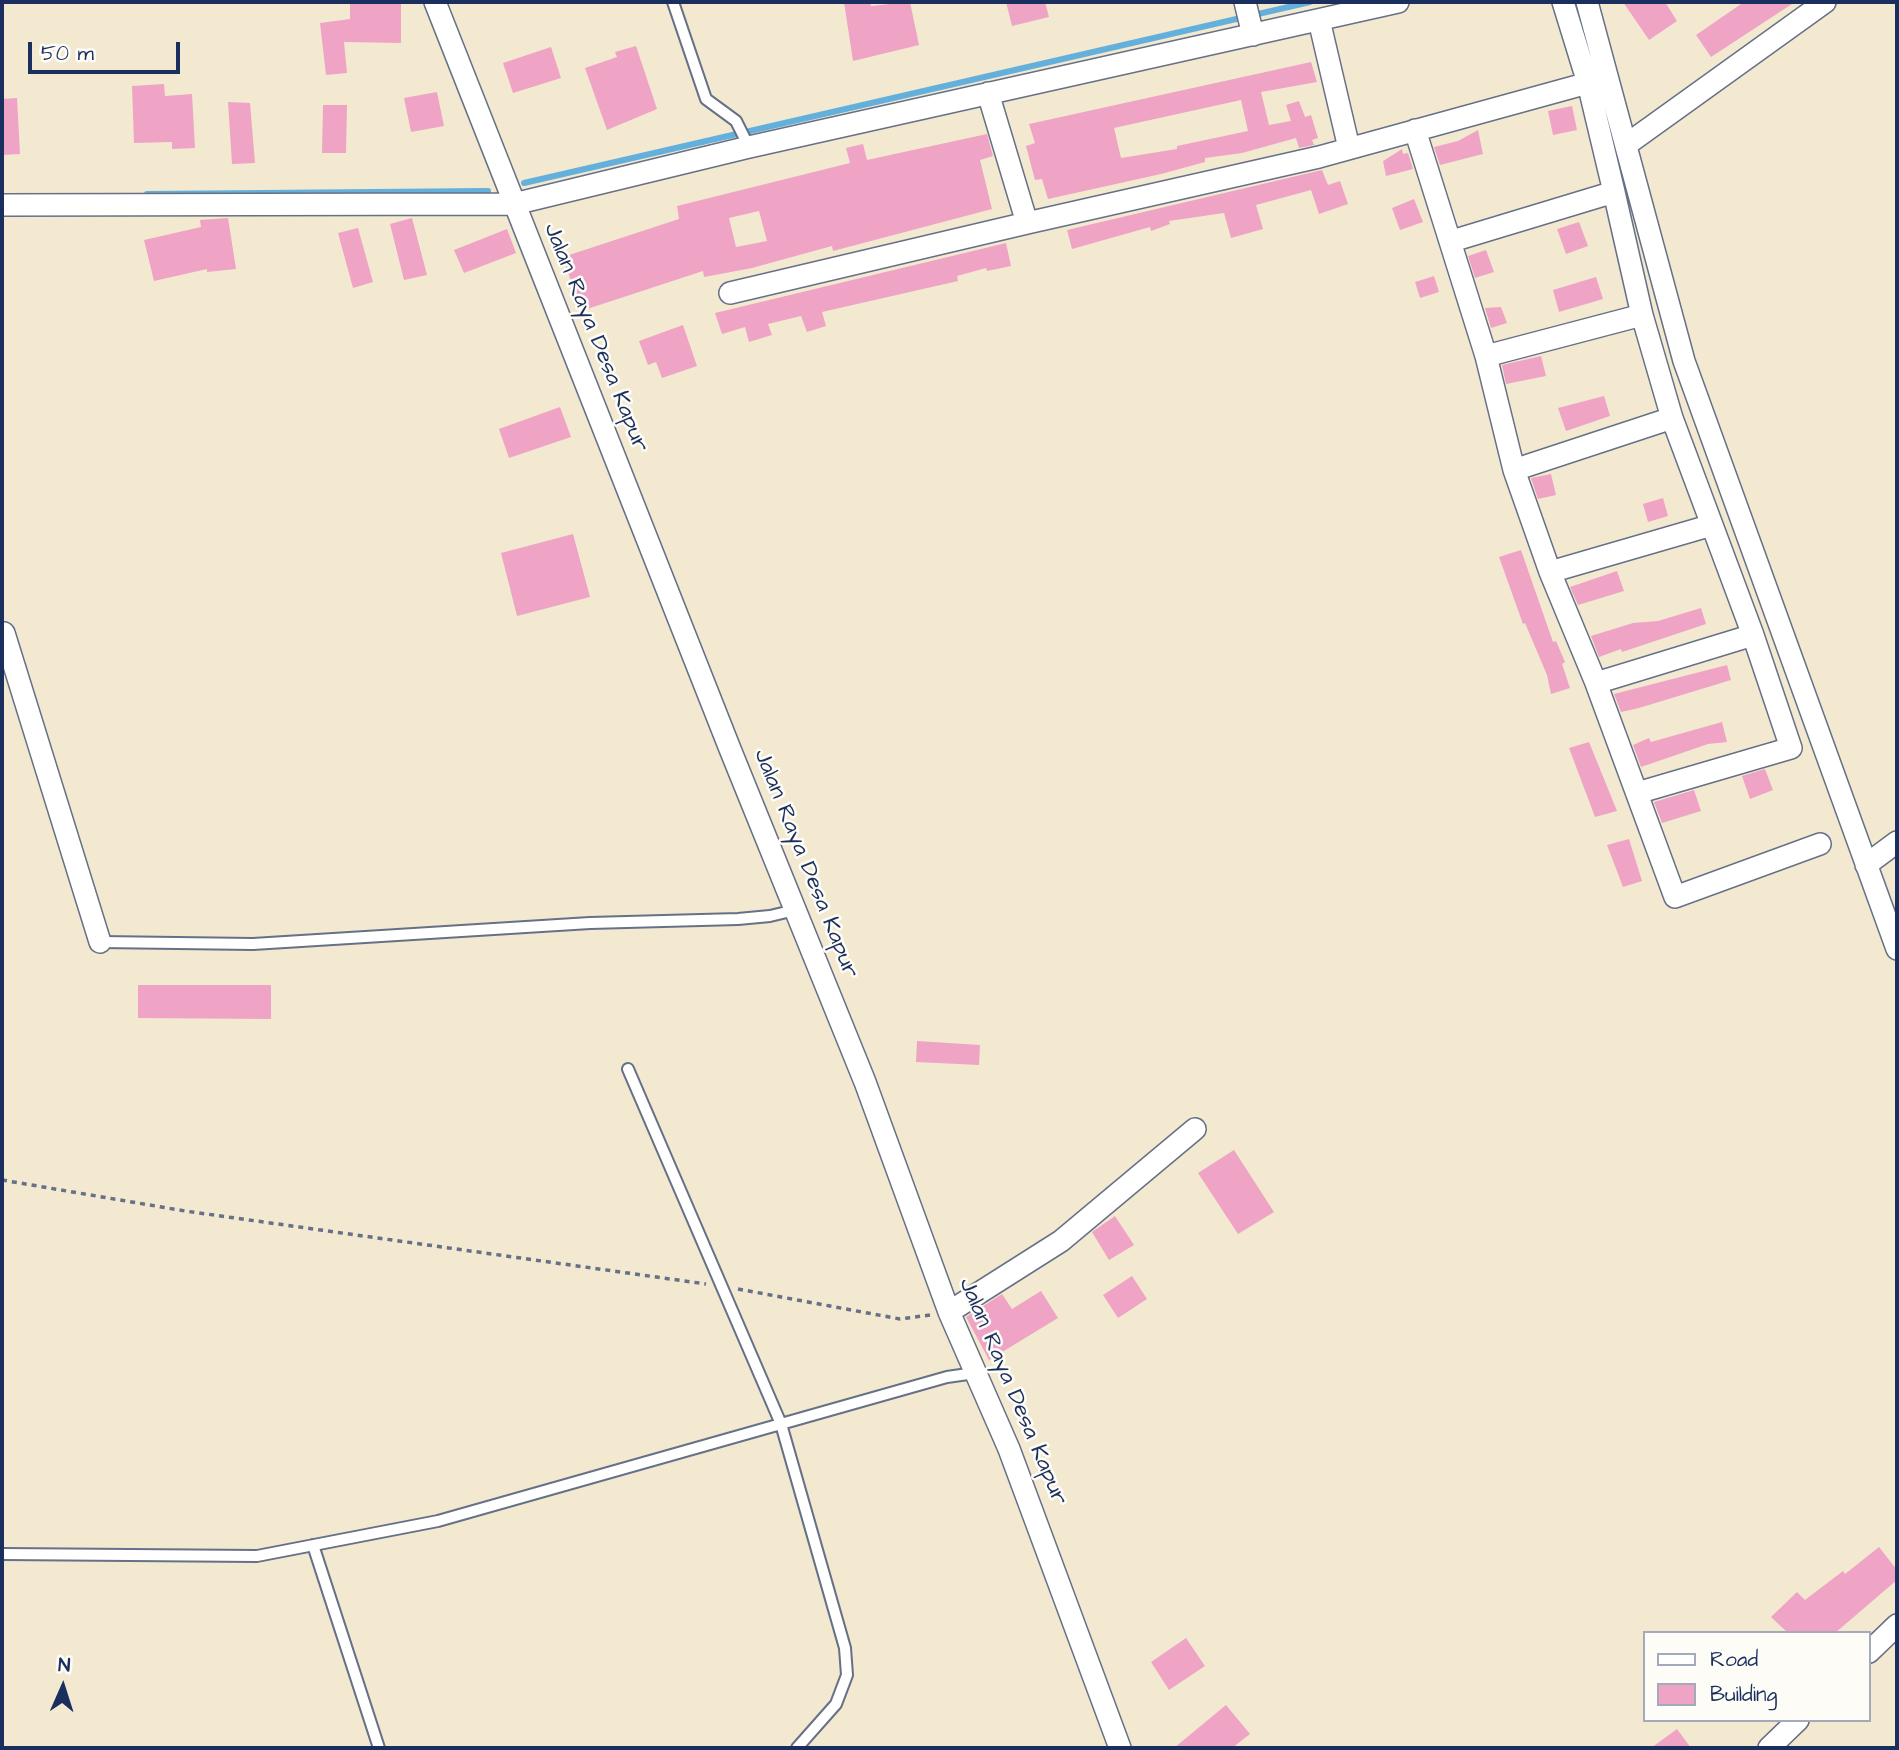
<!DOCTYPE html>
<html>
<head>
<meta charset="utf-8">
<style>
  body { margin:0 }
  #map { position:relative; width:1899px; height:1750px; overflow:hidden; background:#f2e9d0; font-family:"Architects Daughter",sans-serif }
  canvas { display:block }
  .frame { position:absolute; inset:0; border:4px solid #1b2f5e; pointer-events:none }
  .legend { position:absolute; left:1643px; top:1631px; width:228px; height:91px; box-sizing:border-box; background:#fdfcf7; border:2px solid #a3aaba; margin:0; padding:9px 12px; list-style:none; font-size:21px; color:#1b2f5e }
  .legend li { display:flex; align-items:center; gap:14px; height:35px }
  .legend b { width:35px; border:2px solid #a3aaba }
  .north { position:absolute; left:28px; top:1652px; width:70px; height:70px; -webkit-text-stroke:5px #fdfcf7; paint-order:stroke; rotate:3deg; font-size:19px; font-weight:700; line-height:28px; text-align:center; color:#1b2f5e }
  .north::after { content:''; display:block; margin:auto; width:24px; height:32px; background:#1b2f5e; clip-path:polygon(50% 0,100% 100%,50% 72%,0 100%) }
  .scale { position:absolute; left:28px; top:42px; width:152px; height:32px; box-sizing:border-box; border:4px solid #1b2f5e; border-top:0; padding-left:9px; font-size:21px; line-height:24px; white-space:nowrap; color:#1b2f5e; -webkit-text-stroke:5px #fdfcf7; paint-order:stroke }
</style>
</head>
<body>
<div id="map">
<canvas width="1899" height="1750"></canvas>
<div class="frame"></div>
<ul class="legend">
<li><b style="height:9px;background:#fff"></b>Road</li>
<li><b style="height:19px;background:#efa4c6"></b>Building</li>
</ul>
<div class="north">N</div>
<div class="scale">50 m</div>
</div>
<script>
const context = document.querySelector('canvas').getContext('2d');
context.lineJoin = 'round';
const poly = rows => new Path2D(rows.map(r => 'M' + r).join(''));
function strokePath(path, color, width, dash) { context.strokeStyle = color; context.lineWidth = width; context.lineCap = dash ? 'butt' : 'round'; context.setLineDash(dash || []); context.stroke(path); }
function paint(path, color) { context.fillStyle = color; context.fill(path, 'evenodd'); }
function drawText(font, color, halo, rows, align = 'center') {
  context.font = font + ' "Architects Daughter",sans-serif'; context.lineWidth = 5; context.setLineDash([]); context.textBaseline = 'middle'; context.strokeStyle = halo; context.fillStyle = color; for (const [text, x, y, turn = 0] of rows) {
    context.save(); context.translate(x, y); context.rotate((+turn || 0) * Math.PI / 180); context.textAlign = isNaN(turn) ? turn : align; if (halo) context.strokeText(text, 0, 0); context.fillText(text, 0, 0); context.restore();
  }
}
const stream = poly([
  [524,183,1310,2],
  [147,194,488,191]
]);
const building = poly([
  [350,2,401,2,401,43,344,42,347,73,326,75,320,23,350,19],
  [844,2,870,2,871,6,910,2,919,45,853,61],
  [1006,2,1045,2,1049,17,1012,26],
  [1623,2,1665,2,1677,21,1649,40],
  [1744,2,1795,2,1711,57,1696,35],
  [636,46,657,109,607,130,585,68,617,57,615,52],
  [551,47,561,78,513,93,503,63],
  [1311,62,1317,82,1261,92,1269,125,1291,121,1286,105,1299,101,1305,117,1311,115,1318,138,1312,140,1314,145,1299,148,1296,138,1242,153,1205,158,1205,162,1161,174,1048,199,1042,179,1035,180,1026,146,1035,143,1029,124],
  [1241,100,1248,131,1177,146,1177,149,1121,158,1114,128],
  [164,84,165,96,192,94,195,148,172,149,172,142,134,143,132,86],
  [437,92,444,126,411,132,404,98],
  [17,98,20,154,2,155,2,99],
  [228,102,250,103,255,163,232,164],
  [323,105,347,105,346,153,322,153],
  [1572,106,1577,130,1553,135,1548,111],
  [1478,130,1483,154,1440,165,1434,147,1458,141],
  [987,134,993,156,980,160,992,209,833,251,832,246,752,268,704,277,703,271,581,311,563,257,679,219,677,206,850,163,846,148,863,144,867,160],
  [759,211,767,241,736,247,729,218],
  [1402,149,1403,154,1408,153,1413,169,1386,176,1383,161],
  [1322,170,1328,185,1340,181,1348,204,1319,214,1311,190,1256,205,1263,229,1231,238,1224,213,1169,221,1170,224,1151,231,1150,227,1072,249,1067,230],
  [1414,199,1423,222,1400,230,1392,208],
  [228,218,236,269,207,272,207,269,154,281,144,240,201,227,200,220],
  [412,218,427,275,404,280,390,224],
  [1579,222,1588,246,1566,254,1557,229],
  [358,228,373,282,353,288,338,233],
  [507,229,516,253,464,273,454,250],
  [1006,243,1011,266,987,271,986,268,957,276,958,281,822,312,826,326,807,332,801,316,768,324,772,335,749,342,745,327,722,334,715,313],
  [1486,250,1494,272,1475,278,1468,256],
  [1434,276,1439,292,1420,298,1415,282],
  [1596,277,1603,299,1559,312,1553,290],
  [1501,307,1507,323,1491,328,1485,308],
  [683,325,697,366,662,378,656,362,648,365,639,341],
  [1541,356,1546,376,1506,384,1502,365],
  [1604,396,1610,416,1566,431,1558,408],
  [560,407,571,437,509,458,499,429],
  [1551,474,1556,495,1538,499,1531,478],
  [1663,498,1668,516,1648,522,1643,504],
  [573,534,590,597,517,616,501,553],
  [1521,550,1553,642,1556,641,1565,662,1562,664,1570,688,1551,694,1547,675,1525,623,1523,624,1499,557],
  [1617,571,1624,591,1578,605,1570,587],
  [1701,608,1706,624,1622,652,1621,649,1599,657,1591,636,1633,623,1658,621],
  [1727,665,1731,680,1639,708,1621,712,1614,694],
  [1722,722,1727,742,1708,744,1641,767,1633,745,1649,738,1651,742],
  [1589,742,1617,811,1595,817,1569,748],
  [1765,769,1773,790,1750,799,1742,776],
  [1694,790,1701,811,1662,823,1654,802],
  [1629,839,1642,881,1623,887,1607,845],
  [138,985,271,985,271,1019,138,1018],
  [917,1041,980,1045,979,1065,916,1062],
  [1234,1150,1274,1212,1238,1234,1198,1173],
  [1115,1216,1134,1245,1109,1260,1092,1232],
  [1132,1276,1147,1299,1118,1318,1103,1295],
  [1041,1291,1058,1318,989,1360,966,1317,1002,1294,1012,1309],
  [1879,1547,1897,1570,1897,1580,1835,1633,1788,1633,1771,1617,1797,1592,1805,1600,1843,1571,1845,1574],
  [1186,1638,1205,1666,1169,1690,1151,1662],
  [1226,1705,1250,1734,1232,1748,1174,1748],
  [1677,1729,1691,1748,1651,1748]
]);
const path = poly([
  [2,1180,185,1211,706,1284],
  [738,1289,900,1319,930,1315]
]);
const service = poly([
  [673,2,706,99,736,121,749,147],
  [100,942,253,944,590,923,738,919,770,916,795,910],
  [628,1069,781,1424,845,1648,847,1675,836,1704,797,1748],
  [313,1545,379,1748],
  [2,1554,257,1556,438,1521,947,1377,975,1373]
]);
const minor = poly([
  [435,2,730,749,865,1082,949,1312,1009,1449,1120,1748],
  [1245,2,1253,35],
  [1587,2,1684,361,1897,949],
  [1319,20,1349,148],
  [1415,130,1486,356,1514,470,1550,572,1596,683,1675,897,1820,844],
  [1626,145,1825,2],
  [2,205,514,204,749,147,1398,2],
  [1027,223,1319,157,1588,83],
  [1452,241,1614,192,1588,83,1563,2],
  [730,293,1027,223,988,93],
  [1486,356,1642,315,1614,192],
  [1672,418,1712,525],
  [1514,470,1672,418,1642,315],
  [1550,572,1712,525,1753,635,1596,683],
  [4,633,100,942],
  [1637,793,1791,748,1753,635],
  [1866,865,1897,842],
  [949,1312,1061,1241,1195,1129],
  [1869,1652,1897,1625],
  [1769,1748,1798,1720]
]);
const streetNames = [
  ["Jalan Raya Desa Kapur",595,338,68],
  ["Jalan Raya Desa Kapur",805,864,68],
  ["Jalan Raya Desa Kapur",1012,1392,67]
];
strokePath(stream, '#64b0dd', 6);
paint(building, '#efa4c6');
strokePath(service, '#667086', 14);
strokePath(minor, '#667086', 24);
strokePath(path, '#667086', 3.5, [5, 5]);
strokePath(service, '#fff', 10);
strokePath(minor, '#fff', 21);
drawText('23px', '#1b2f5e', '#fdfcf7', streetNames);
</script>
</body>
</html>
